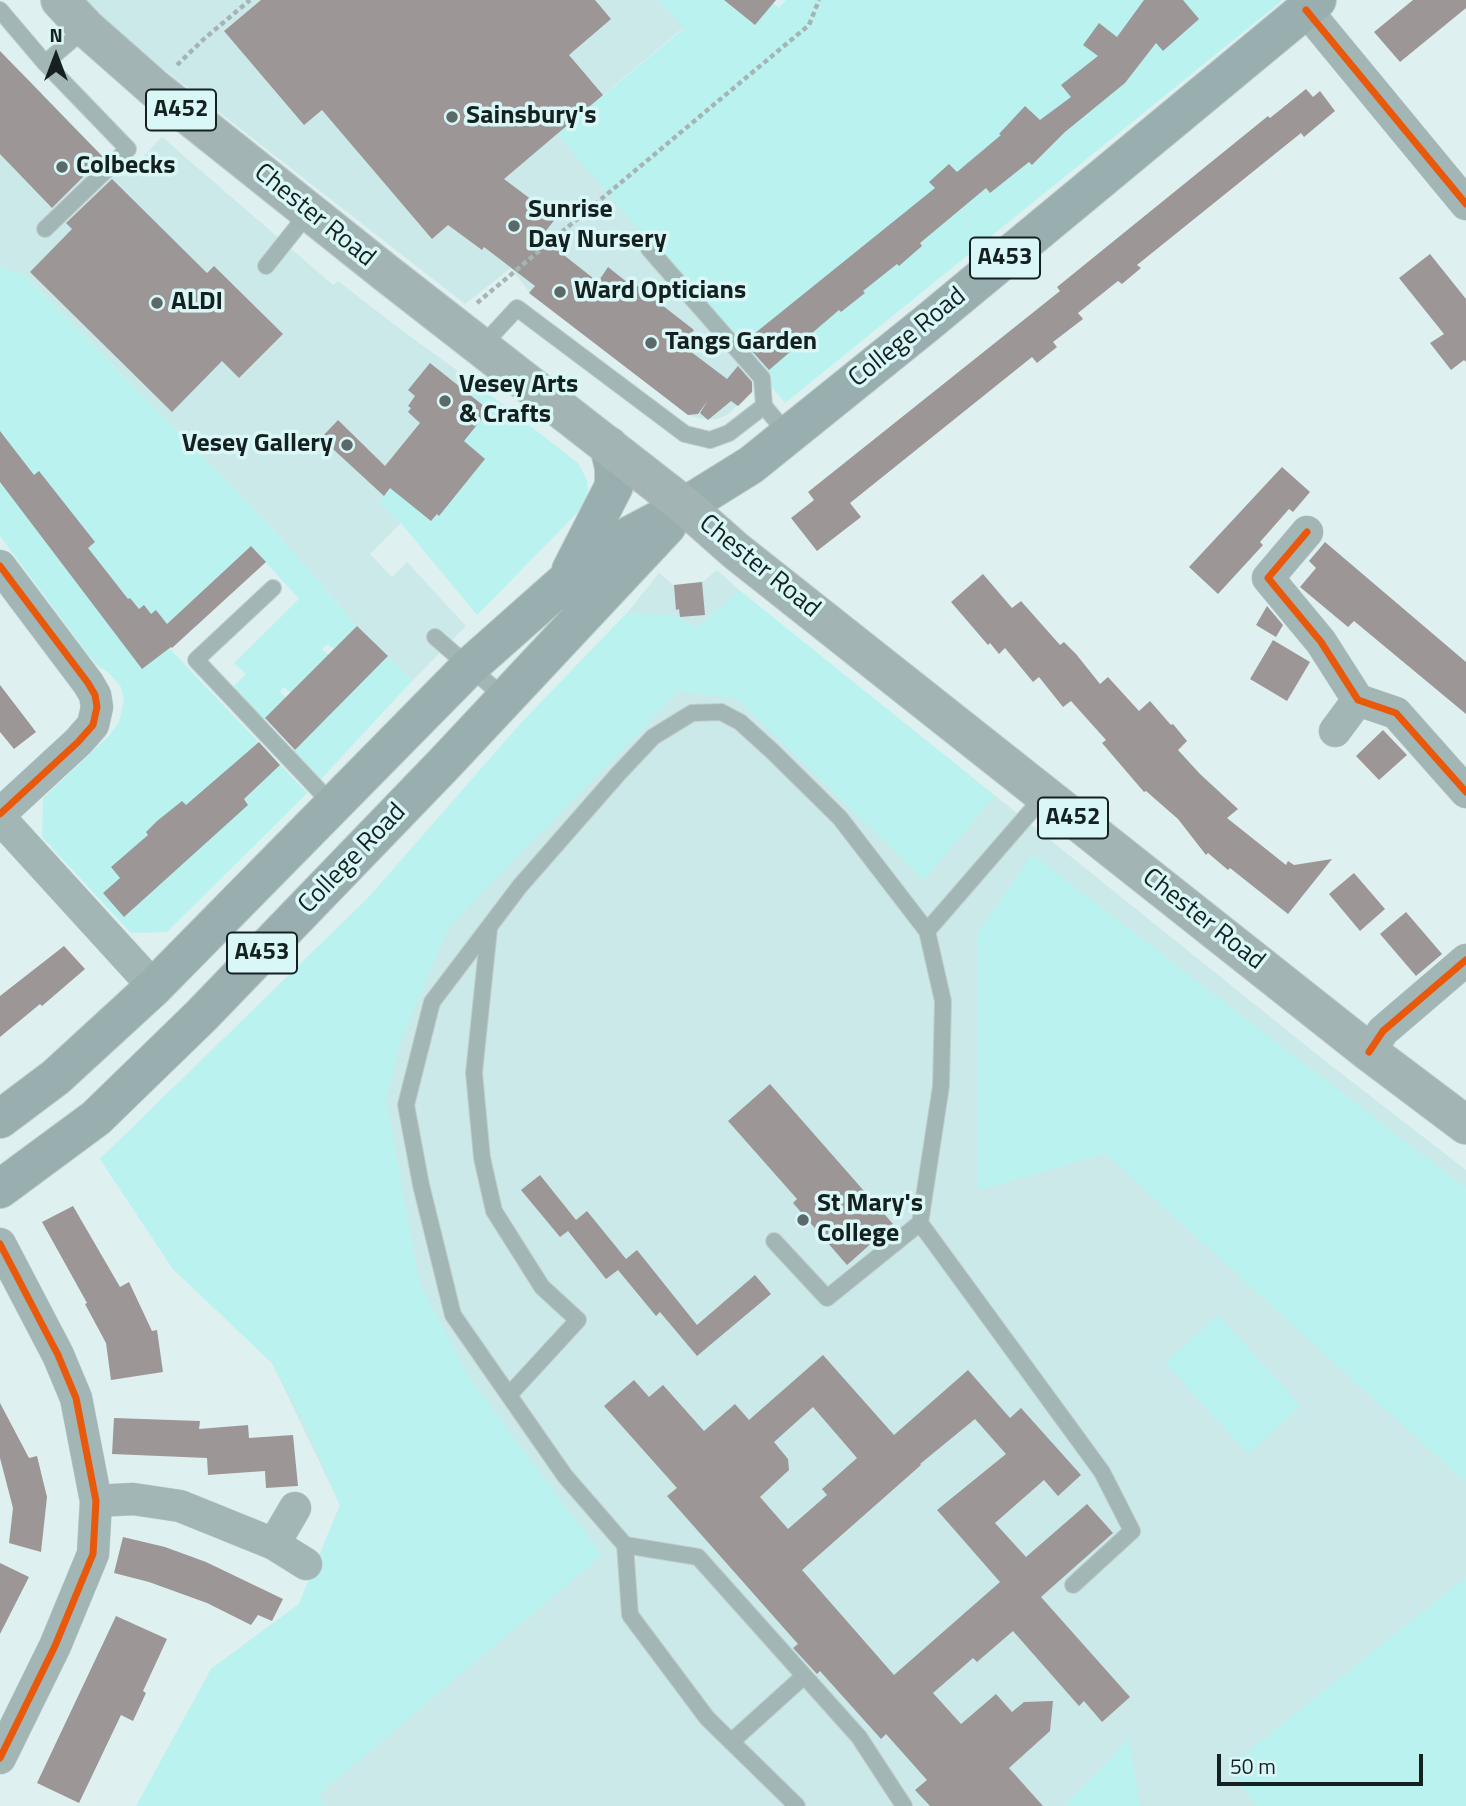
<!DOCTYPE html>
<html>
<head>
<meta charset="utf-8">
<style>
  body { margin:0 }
  #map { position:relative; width:1466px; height:1806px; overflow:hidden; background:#dff0f0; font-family:"Titillium Web",sans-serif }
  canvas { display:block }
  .north { position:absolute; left:21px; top:21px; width:70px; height:70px; -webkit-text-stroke:5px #d8f7f6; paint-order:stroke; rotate:0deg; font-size:19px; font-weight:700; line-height:28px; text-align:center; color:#152120 }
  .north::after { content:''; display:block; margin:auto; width:24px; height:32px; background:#152120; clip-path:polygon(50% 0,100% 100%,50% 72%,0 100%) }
  .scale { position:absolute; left:1217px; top:1754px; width:206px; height:32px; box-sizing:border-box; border:4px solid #152120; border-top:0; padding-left:9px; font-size:21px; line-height:24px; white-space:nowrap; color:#152120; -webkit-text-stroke:5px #d8f7f6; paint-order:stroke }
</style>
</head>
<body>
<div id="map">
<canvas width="1466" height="1806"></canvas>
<div class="north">N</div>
<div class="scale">50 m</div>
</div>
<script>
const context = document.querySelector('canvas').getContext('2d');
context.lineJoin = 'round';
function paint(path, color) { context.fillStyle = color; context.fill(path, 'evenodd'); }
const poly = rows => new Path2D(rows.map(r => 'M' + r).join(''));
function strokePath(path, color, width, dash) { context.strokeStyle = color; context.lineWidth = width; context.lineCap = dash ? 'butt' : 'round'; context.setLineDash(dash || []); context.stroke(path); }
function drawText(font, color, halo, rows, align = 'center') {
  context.font = font + ' "Titillium Web",sans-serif'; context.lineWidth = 7; context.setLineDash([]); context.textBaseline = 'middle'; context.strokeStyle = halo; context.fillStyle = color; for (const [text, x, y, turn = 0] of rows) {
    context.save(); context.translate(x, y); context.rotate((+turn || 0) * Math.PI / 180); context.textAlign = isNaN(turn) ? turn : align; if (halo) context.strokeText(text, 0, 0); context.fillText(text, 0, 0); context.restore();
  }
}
const built = poly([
  [84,0,657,0,684,27,603,95,765,380,727,415,716,419,702,419,688,415,530,293,511,268,465,304,124,38],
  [0,52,42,93,41,96,124,177,162,137,333,285,338,281,400,329,476,384,468,393,489,410,379,501,401,523,370,554,392,577,407,562,466,626,412,681,357,626,272,528,24,274,8,271,0,265],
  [717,570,739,590,1324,1060,1466,1170,1466,1806,326,1806,211,1669,299,1604,340,1505,272,1363,173,1269,100,1159,368,898,521,723,627,613,659,573,673,585,704,581]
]);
const green = poly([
  [657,0,724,0,755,25,773,3,779,8,786,0,1283,0,785,403,557,134,684,28],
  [0,265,8,271,24,274,272,528,357,626,334,649,327,644,322,649,329,655,291,693,284,687,280,692,286,698,262,722,232,688,246,674,234,663,299,599,251,546,158,632,169,648,307,793,167,932,131,933,42,837,43,798,109,736,119,722,124,700,121,687,109,673,98,666,86,652,0,536],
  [476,384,578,463,587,480,588,488,587,498,583,507,477,615,401,523,379,502,445,420,489,410,468,393],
  [739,590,995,796,924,880,737,699,679,691,448,928,399,1047,386,1099,420,1284,470,1379,602,1555,318,1795,326,1806,136,1806,211,1669,299,1604,340,1505,305,1425,272,1363,173,1269,100,1159,368,898,521,723,627,613,673,615,698,627],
  [388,656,412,681,321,779,294,751],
  [1032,854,1466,1188,1466,1483,1105,1154,978,1190,978,932],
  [1218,1315,1301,1406,1248,1454,1165,1363],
  [1466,1577,1466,1806,1257,1806,1227,1768],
  [1129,1739,1140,1806,1065,1806]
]);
const building = poly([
  [261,0,595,0,611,19,569,55,603,95,504,179,556,218,541,237,598,282,608,267,633,287,635,284,694,330,682,345,727,379,738,366,752,382,752,392,738,406,731,401,708,420,700,413,708,400,698,414,688,415,529,293,535,286,484,247,482,250,448,225,432,239,322,110,304,125,224,31],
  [724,0,776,0,755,25],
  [1144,0,1183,0,1199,19,1163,51,1156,43,1125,83,1065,132,1032,165,1029,162,990,193,986,188,920,243,922,246,899,266,897,264,863,291,865,293,841,312,839,310,769,370,751,350,755,345,749,338,935,188,929,182,949,164,957,172,1001,135,999,134,1025,106,1040,120,1071,97,1061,85,1098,56,1083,45,1099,23,1117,37],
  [1413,0,1466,0,1466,8,1400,62,1374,32],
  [0,51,103,157,52,208,0,154],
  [1306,89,1313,97,1320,91,1335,111,1304,137,1301,133,1137,265,1141,268,1122,284,1118,281,1078,313,1083,319,1053,342,1057,347,1037,363,1032,357,850,503,861,517,817,551,791,518,814,500,808,492,1060,291,1057,287,1268,116,1270,118],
  [112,179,207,273,214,266,283,334,239,378,222,361,172,412,30,272,72,229,66,223],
  [1430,254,1466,299,1466,362,1464,360,1451,370,1430,343,1444,334,1399,278],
  [430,363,489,410,464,441,485,459,439,516,437,514,431,521,390,488,384,496,321,438,338,420,385,466,420,423,408,412,411,408,408,406,415,396,408,390],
  [0,431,34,475,39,471,95,542,88,548,128,599,130,598,139,609,144,605,151,614,156,610,167,624,251,546,266,562,172,648,171,647,142,669,0,482],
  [1282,467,1310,492,1293,512,1289,509,1260,542,1263,545,1218,594,1189,567],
  [1325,542,1466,662,1466,714,1354,621,1348,627,1300,587,1316,568,1309,561],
  [983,574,1012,608,1021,601,1060,645,1064,642,1076,654,1100,684,1108,677,1139,711,1150,701,1171,725,1173,724,1187,741,1178,750,1200,774,1238,809,1227,818,1286,865,1288,861,1294,865,1332,859,1288,914,1230,868,1228,870,1208,853,1206,855,1178,819,1146,791,1144,792,1102,743,1106,740,1071,701,1063,707,1039,677,1033,682,1005,648,999,654,990,643,988,645,951,602],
  [702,582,705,615,680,617,679,609,676,610,674,585],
  [1267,606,1283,625,1276,637,1256,625],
  [357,626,388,656,295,750,265,718],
  [1273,640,1310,662,1287,701,1250,679],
  [0,685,36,732,14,749,0,732],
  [1383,730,1407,755,1379,780,1356,756],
  [259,742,280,765,244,799,248,805,124,917,103,893,120,878,111,867,148,835,146,832,157,821,182,801,186,805],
  [1354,873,1385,909,1360,931,1329,894],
  [1406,912,1442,954,1416,976,1380,934],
  [64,946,85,969,42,1006,40,1004,0,1037,0,996],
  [770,1084,893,1224,847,1265,793,1203,797,1199,728,1121],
  [540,1175,576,1220,587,1211,626,1259,637,1250,697,1325,755,1275,771,1294,697,1356,660,1312,656,1316,618,1270,606,1279,568,1231,560,1237,521,1190],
  [73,1206,120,1287,129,1282,152,1331,157,1330,163,1372,111,1380,106,1343,85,1304,87,1303,42,1222],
  [823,1355,894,1435,968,1370,1010,1418,1021,1408,1081,1475,1058,1496,1044,1480,995,1523,1026,1557,1087,1504,1113,1533,1041,1597,1130,1697,1102,1722,1084,1701,1079,1706,1013,1631,977,1662,973,1658,933,1693,961,1724,996,1694,1012,1712,1024,1702,1053,1701,1050,1731,1009,1768,1043,1806,930,1806,915,1790,927,1780,886,1734,881,1739,820,1671,817,1674,793,1648,798,1644,667,1496,677,1488,604,1406,634,1380,649,1397,663,1385,704,1431,735,1404,749,1420],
  [813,1407,857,1458,822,1489,827,1495,788,1529,760,1497,789,1470,788,1459,774,1442],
  [975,1419,1006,1454,937,1510,1000,1582,894,1675,802,1570,921,1465,920,1464],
  [0,1403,29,1458,37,1456,47,1497,41,1552,9,1543,13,1508,0,1458],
  [114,1418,200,1421,199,1429,248,1425,249,1438,293,1435,298,1486,266,1488,265,1471,208,1475,207,1458,112,1454],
  [123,1537,165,1547,206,1562,283,1599,272,1621,258,1615,251,1625,207,1603,149,1582,114,1573],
  [0,1563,29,1577,0,1634],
  [116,1616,167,1639,143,1691,146,1693,133,1721,121,1715,79,1803,37,1783]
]);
const path = poly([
  [177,65,205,38,250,0],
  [477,303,809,25,819,0]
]);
const lane = poly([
  [0,10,45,63,86,28],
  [45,63,128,149,45,229],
  [649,249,762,378,764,406],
  [266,266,309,212],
  [482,346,517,308,685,434,710,440,729,433,764,406,789,436],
  [273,588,196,660,333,805],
  [435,637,505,698],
  [489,929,474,1073,482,1158,494,1211,542,1287,578,1320,509,1395],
  [920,1223,1102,1472,1132,1531,1073,1585],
  [774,1241,827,1298,920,1223,941,1086,943,1001,927,931],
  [625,1545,698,1557,859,1737,904,1806],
  [731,1742,804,1676],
  [797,1806,707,1718,630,1615,625,1545,565,1476,453,1315,421,1185,406,1105,432,1002,520,886,619,773,653,737,692,713,721,712,740,722,772,751,840,818,927,931,1045,795]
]);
const street = poly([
  [1306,10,1466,204],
  [1307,532,1268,578,1321,642,1358,700,1396,713,1466,792],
  [0,566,88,683,95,695,97,707,93,725,78,742,0,814],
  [1335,731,1358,700],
  [0,818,154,987],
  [1369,1052,1383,1031,1466,960],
  [0,1244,58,1355,76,1398,96,1501,93,1554,55,1646,0,1758],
  [96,1501,133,1499,180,1506,274,1544,306,1564],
  [274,1544,295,1508]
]);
const primary = poly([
  [571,570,614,486,614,468,609,446],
  [0,1119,56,1077,154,987,469,667,566,581,617,542,685,506,751,465,926,324,1317,0],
  [0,1189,96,1118,201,1016,445,763,667,526]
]);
const highway = poly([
  [60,0,86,28,154,88,386,273,685,506,736,551,1369,1052,1466,1125]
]);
const cycleway = poly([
  [1306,10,1466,204],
  [1307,532,1268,578,1321,642,1358,700,1396,713,1466,792],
  [0,566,88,683,95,695,97,707,93,725,78,742,0,814],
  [1369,1052,1383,1031,1466,960],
  [0,1244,58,1355,76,1398,96,1501,93,1554,55,1646,0,1758]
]);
const markers = [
  [452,117,7,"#5c6969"],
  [62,167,7,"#5c6969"],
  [514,226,7,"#5c6969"],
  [560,292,7,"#5c6969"],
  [157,303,7,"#5c6969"],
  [651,343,7,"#5c6969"],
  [445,401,7,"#5c6969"],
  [347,445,7,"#5c6969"],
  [803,1220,7,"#5c6969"]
];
const shields = [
  [181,110,70],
  [1005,258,70],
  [1073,818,70],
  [262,953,70]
];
const shieldNames = [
  ["A452",181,110],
  ["A453",1005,258],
  ["A452",1073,818],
  ["A453",262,953]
];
const poiNames = [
  ["Sainsbury's",466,117],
  ["Colbecks",76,167],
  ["Sunrise",528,211],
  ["Day Nursery",528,241],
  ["Ward Opticians",574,292],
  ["ALDI",171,303],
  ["Tangs Garden",665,343],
  ["Vesey Arts",459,386],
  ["& Crafts",459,416],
  ["Vesey Gallery",333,445,"right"],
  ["St Mary's",817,1205],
  ["College",817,1235]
];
const streetNames = [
  ["Chester Road",314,216,39],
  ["College Road",908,338,-39],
  ["Chester Road",759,567,39],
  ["College Road",353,859,-46],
  ["Chester Road",1203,920,38]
];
paint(built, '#cbe9e8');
paint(green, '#baf2f0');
paint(building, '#9c9796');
strokePath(lane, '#c0cdcd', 18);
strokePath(street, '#c0cdcd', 33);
strokePath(primary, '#c0cdcd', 40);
strokePath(highway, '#c0cdcd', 40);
strokePath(path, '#a5b5b4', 4.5, [5, 3.5]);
strokePath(lane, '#a2b6b5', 16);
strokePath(street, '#a2b6b5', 32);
strokePath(primary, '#99afaf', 38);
strokePath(highway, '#a3b4b4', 38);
strokePath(cycleway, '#e8590c', 7);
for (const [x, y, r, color] of markers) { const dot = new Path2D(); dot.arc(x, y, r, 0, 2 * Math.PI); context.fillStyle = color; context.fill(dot); strokePath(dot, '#d8f7f6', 2.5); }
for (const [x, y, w] of shields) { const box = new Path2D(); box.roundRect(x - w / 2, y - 20.5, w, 41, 5); context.fillStyle = '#d8f7f6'; context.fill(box); strokePath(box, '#152120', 2); }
drawText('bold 24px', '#152120', null, shieldNames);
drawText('bold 26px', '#152120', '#d8f7f6', poiNames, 'left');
drawText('26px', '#152120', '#d8f7f6', streetNames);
</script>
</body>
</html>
